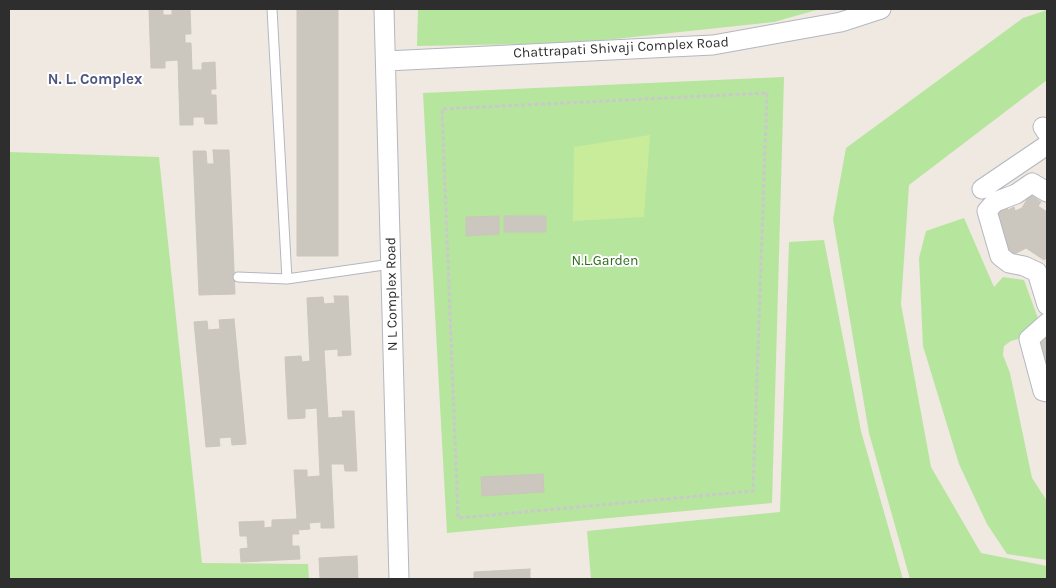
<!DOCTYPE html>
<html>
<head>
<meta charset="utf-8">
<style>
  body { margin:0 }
  #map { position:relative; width:1056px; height:588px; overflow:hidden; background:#efe9e1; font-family:Karla,sans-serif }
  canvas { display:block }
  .frame { position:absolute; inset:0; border:10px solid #2e2e2e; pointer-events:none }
</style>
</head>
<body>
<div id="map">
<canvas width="1056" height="588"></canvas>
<div class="frame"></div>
</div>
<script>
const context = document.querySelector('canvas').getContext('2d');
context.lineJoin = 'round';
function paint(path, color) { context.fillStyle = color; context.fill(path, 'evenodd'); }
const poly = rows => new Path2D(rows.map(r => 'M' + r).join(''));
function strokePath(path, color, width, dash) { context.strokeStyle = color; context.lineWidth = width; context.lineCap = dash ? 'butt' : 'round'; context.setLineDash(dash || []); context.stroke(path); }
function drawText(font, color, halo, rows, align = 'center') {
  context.font = font + ' Karla,sans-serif'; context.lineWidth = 4; context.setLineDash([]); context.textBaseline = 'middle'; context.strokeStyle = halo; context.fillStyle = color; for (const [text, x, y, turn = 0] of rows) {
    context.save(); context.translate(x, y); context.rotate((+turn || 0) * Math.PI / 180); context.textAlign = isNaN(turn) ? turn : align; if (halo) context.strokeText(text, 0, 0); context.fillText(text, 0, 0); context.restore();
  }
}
const green = poly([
  [418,9,820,9,774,22,577,43,417,46],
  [1047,10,1047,80,909,185,901,304,931,467,981,553,1047,566,1047,579,910,579,869,433,833,219,846,148,1023,18],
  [784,77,772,503,447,533,423,93],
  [9,152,159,157,202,563,308,564,309,579,9,579],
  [964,218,994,287,1003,277,1024,280,1043,332,1011,341,1004,346,1003,355,1010,373,1032,478,1047,501,1047,560,1007,554,987,524,959,464,923,346,919,258,926,231],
  [824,240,861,431,903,579,591,579,587,531,780,512,789,242]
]);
const pitch = poly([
  [650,135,644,217,573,221,574,147]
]);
const building = poly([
  [149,9,163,9,163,15,172,15,172,9,190,9,191,34,185,34,185,43,191,43,192,70,202,70,202,63,215,62,216,89,211,89,211,95,216,95,217,124,205,124,204,117,193,117,193,125,180,125,178,60,165,61,165,68,151,68,149,9],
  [297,9,338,9,338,256,297,256,297,9],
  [213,150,229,150,235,294,199,295,193,151,206,151,207,164,214,164,213,150],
  [1030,194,1041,202,1038,206,1047,212,1047,257,1044,260,1026,248,1011,256,993,210,1006,205,1008,210,1014,207,1015,211,1022,208,1030,194],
  [499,216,499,234,466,236,466,217,499,216],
  [504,216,546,216,546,232,504,232,504,216],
  [334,296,348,296,351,355,338,356,338,349,324,350,328,418,343,417,342,411,354,411,357,471,345,471,344,464,331,464,334,528,321,528,321,522,309,523,310,529,298,530,299,534,292,534,292,546,299,546,300,559,241,562,240,549,248,548,247,536,240,536,239,522,264,521,264,528,272,527,272,520,297,519,294,470,307,470,307,477,320,476,317,408,305,409,305,418,288,419,285,357,301,356,302,362,310,361,307,298,323,297,324,304,335,303,334,296],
  [234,319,246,444,232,445,231,437,219,438,220,446,206,447,194,322,207,321,208,330,220,329,219,320,234,319],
  [1047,335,1047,386,1031,338,1047,335],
  [543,474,544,492,482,496,481,477,543,474],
  [357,556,358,579,320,579,319,558,357,556],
  [530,569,530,579,474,579,474,572,530,569]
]);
const path = poly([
  [767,93,753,491,458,518,442,109,767,93]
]);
const service = poly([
  [272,9,287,279],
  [238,277,287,279,391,264]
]);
const minor = poly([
  [384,9,399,579],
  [386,61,713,45,841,22,881,9],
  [1043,127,1047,133],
  [982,189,1047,145],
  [1047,192,1032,183,1016,194,995,202,987,211,1000,256,1009,263,1024,266,1037,272,1047,305],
  [1047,323,1029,339,1043,391,1047,392]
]);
const streetNames = [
  ["Chattrapati Shivaji Complex Road",621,48,-3],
  ["N L Complex Road",392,294,-91]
];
const parkNames = [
  ["N.L.Garden",605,261]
];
const neighbourhoodNames = [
  ["N. L. Complex",95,80]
];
paint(green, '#b6e59e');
paint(pitch, '#c9ec9a');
paint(building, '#cbc7bf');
strokePath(building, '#cbc5ba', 1);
strokePath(service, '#b4b7c1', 11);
strokePath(minor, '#b4b7c1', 21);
strokePath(path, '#c9c9c9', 3, [4, 2.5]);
strokePath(service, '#fff', 9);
strokePath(minor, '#fff', 19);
drawText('14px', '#2e2e2e', '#fff', streetNames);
drawText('14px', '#2c6e1b', '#fff', parkNames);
drawText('bold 15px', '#4d5680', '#fff', neighbourhoodNames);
</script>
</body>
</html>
